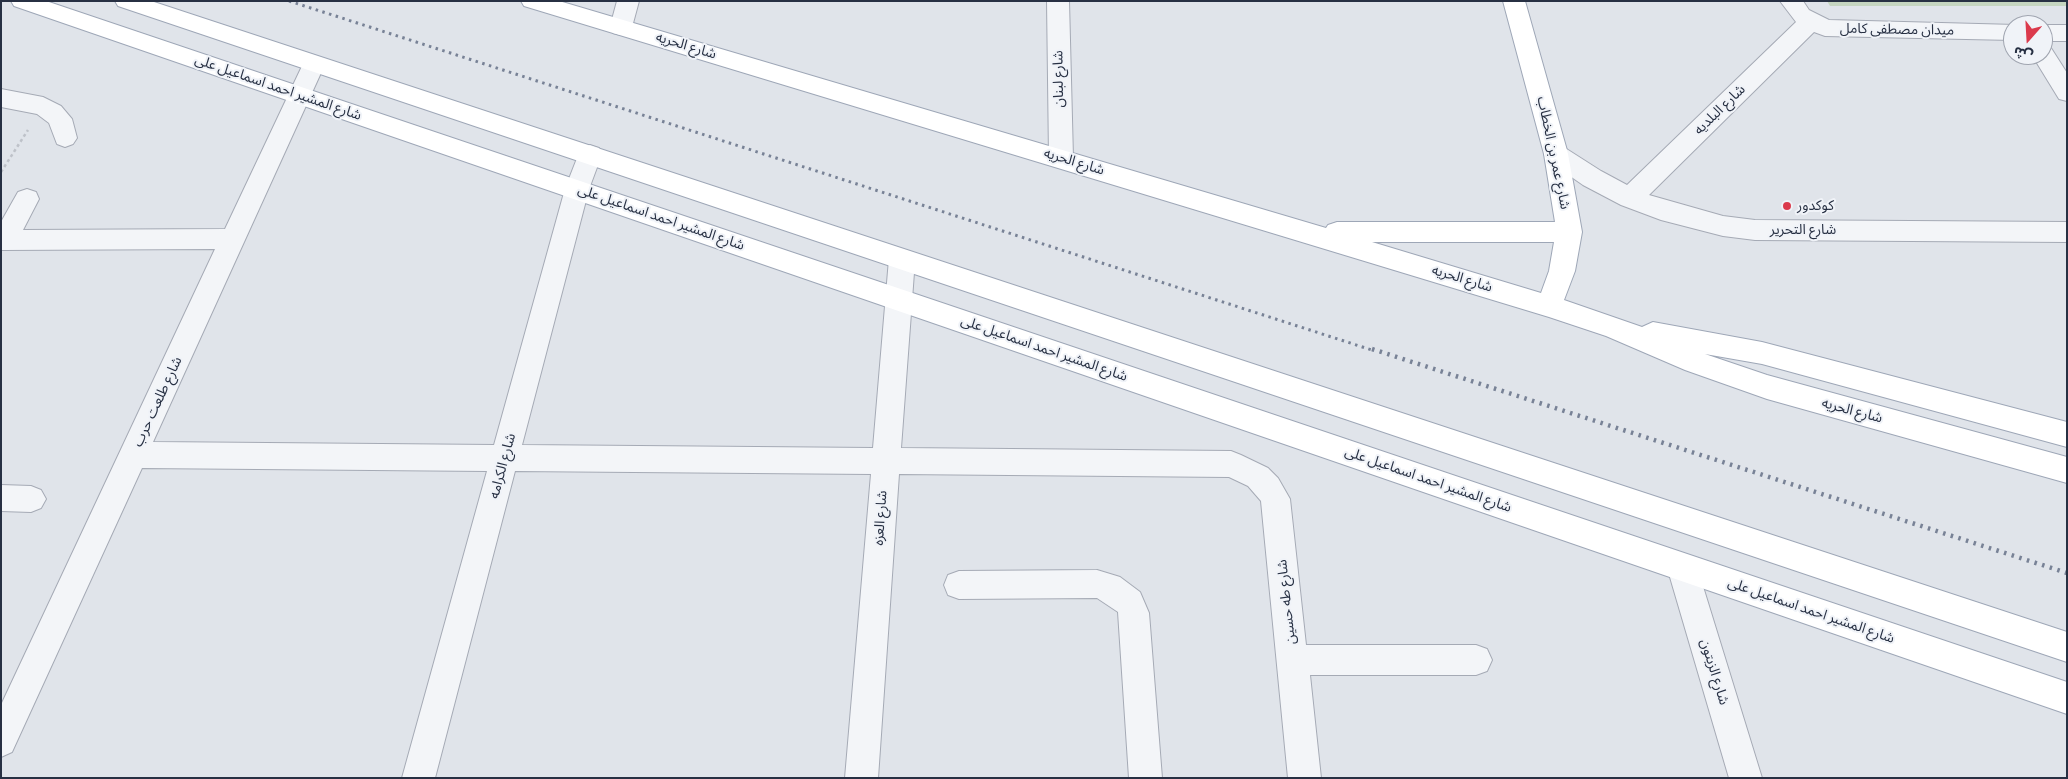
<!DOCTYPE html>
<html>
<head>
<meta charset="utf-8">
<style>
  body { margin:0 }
  #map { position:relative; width:2068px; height:779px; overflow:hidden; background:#e0e4ea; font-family:Signika,"Noto Sans Arabic",sans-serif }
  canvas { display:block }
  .frame { position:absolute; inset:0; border:2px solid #273043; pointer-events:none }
  .north { position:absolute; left:2003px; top:15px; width:50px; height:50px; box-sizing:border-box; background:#f0f3f8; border:1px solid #a0a5b0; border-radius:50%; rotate:199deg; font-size:14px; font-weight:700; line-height:20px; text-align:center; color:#273043 }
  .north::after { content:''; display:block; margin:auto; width:18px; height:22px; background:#db3a4c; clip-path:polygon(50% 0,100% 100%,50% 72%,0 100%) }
</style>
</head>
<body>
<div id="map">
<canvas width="2068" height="779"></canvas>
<div class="frame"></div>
<div class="north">ش</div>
</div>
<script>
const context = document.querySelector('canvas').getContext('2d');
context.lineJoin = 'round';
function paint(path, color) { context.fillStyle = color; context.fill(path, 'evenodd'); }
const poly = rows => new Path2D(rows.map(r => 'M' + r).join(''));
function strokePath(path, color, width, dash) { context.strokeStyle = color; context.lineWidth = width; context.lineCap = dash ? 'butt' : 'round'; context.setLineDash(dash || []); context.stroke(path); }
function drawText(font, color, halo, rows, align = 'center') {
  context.font = font + ' Signika,"Noto Sans Arabic",sans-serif'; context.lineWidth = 4; context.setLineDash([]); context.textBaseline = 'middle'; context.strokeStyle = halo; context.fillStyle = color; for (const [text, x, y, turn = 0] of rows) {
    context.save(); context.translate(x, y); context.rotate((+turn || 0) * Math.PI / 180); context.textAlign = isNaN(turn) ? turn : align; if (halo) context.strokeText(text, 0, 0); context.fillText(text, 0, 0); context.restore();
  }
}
const green = poly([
  [1827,1,2067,1,2067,6,1830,6]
]);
const path = poly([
  [1,172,28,130]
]);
const minor = poly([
  [617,1,639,1,632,27,629,33,621,35,613,33,610,27,617,1],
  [1047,1,1069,1,1073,158,1070,165,1061,167,1052,165,1049,158,1047,1],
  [1780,1,1803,1,1809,10,1829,20,2016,25,2013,25,2013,40,1825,36,1814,32,1649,195,1723,216,1755,220,2067,222,2067,242,1755,240,1723,236,1661,220,1621,205,1583,185,1547,160,1544,154,1547,148,1556,145,1565,148,1601,171,1627,185,1796,22,1780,1],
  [2043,25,2067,25,2067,41,2043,41,2043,25],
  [2043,46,2051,48,2067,73,2067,101,2059,99,2032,55,2043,55,2043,46],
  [314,56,322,58,325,64,153,442,494,445,565,189,581,148,590,145,599,148,602,154,589,189,522,445,873,448,889,259,893,252,902,249,911,252,915,259,901,448,1231,451,1241,455,1268,468,1278,478,1290,499,1306,645,1476,645,1487,649,1492,660,1487,671,1476,675,1310,675,1321,778,1288,778,1261,501,1248,486,1229,477,899,474,878,778,845,778,871,474,515,471,435,778,402,778,487,471,142,468,12,752,1,757,1,705,215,249,1,250,1,222,18,192,27,189,36,192,39,199,23,230,225,229,303,64,306,58,314,56],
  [1,89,43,97,61,106,72,119,77,138,73,144,65,147,57,144,49,123,37,114,1,107,1,89],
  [1,485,31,486,41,490,46,499,41,508,31,512,1,511,1,485],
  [1682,553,1693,557,1697,567,1762,778,1729,778,1667,567,1671,557,1682,553],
  [1097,570,1120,577,1140,592,1149,613,1162,778,1129,778,1118,612,1097,598,959,599,948,595,944,585,948,575,959,571,1097,570]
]);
const major = poly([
  [11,1,46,1,2067,682,2067,714,14,6,11,1],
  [115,1,151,1,2067,632,2067,662,118,6,115,1],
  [521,1,559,1,1326,228,1328,225,1337,222,1555,222,1544,154,1503,1,1525,1,1568,154,1582,232,1575,271,1564,300,1642,327,1653,322,1762,342,2067,422,2067,447,1762,364,1705,354,1767,375,2067,457,2067,483,1767,399,1685,370,1606,336,1549,317,524,6,521,1],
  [1372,242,1554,242,1549,271,1541,293,1372,242]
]);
const railFar1 = poly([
  [289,1,1375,351]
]);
const rail = poly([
  [1372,349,2067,573]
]);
const markers = [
  [1787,206,5,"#db3a4c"]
];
const streetNames = [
  ["ميدان مصطفى كامل",1897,30,1],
  ["شارع الحريه",686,46,17],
  ["شارع لبنان",1059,79,-91],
  ["شارع المشير احمد اسماعيل على",278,88,19],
  ["شارع البلديه",1720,110,-44],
  ["شارع عمر بن الخطاب",1553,153,78],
  ["شارع الحريه",1074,162,17],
  ["شارع المشير احمد اسماعيل على",661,218,19],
  ["شارع التحرير",1803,230],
  ["شارع الحريه",1462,279,17],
  ["شارع المشير احمد اسماعيل على",1044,349,19],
  ["شارع طلعت حرب",158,402,-65],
  ["شارع الحريه",1852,411,15],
  ["شارع الكرامه",503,466,-75],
  ["شارع المشير احمد اسماعيل على",1428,480,19],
  ["شارع العزه",881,518,-86],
  ["شارع طه حسين",1287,602,-96],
  ["شارع المشير احمد اسماعيل على",1811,611,19],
  ["شارع الزيتون",1714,672,73]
];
const poiNames = [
  ["كوكدور",1797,206]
];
paint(green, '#c5d5c0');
strokePath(minor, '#a5aab5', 2);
strokePath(major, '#9ea7b7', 2);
strokePath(path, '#bec2c9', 2.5, [3, 3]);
paint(minor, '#f3f5f8');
paint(major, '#fff');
strokePath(railFar1, '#788296', 3, [2.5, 4.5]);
strokePath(rail, '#788296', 4.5, [2.5, 5.5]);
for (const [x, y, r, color] of markers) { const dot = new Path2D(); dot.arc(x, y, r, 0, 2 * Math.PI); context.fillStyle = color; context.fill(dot); strokePath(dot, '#f0f3f8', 2); }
drawText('14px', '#273043', '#f0f3f8', streetNames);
drawText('14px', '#273043', '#f0f3f8', poiNames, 'left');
</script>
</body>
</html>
